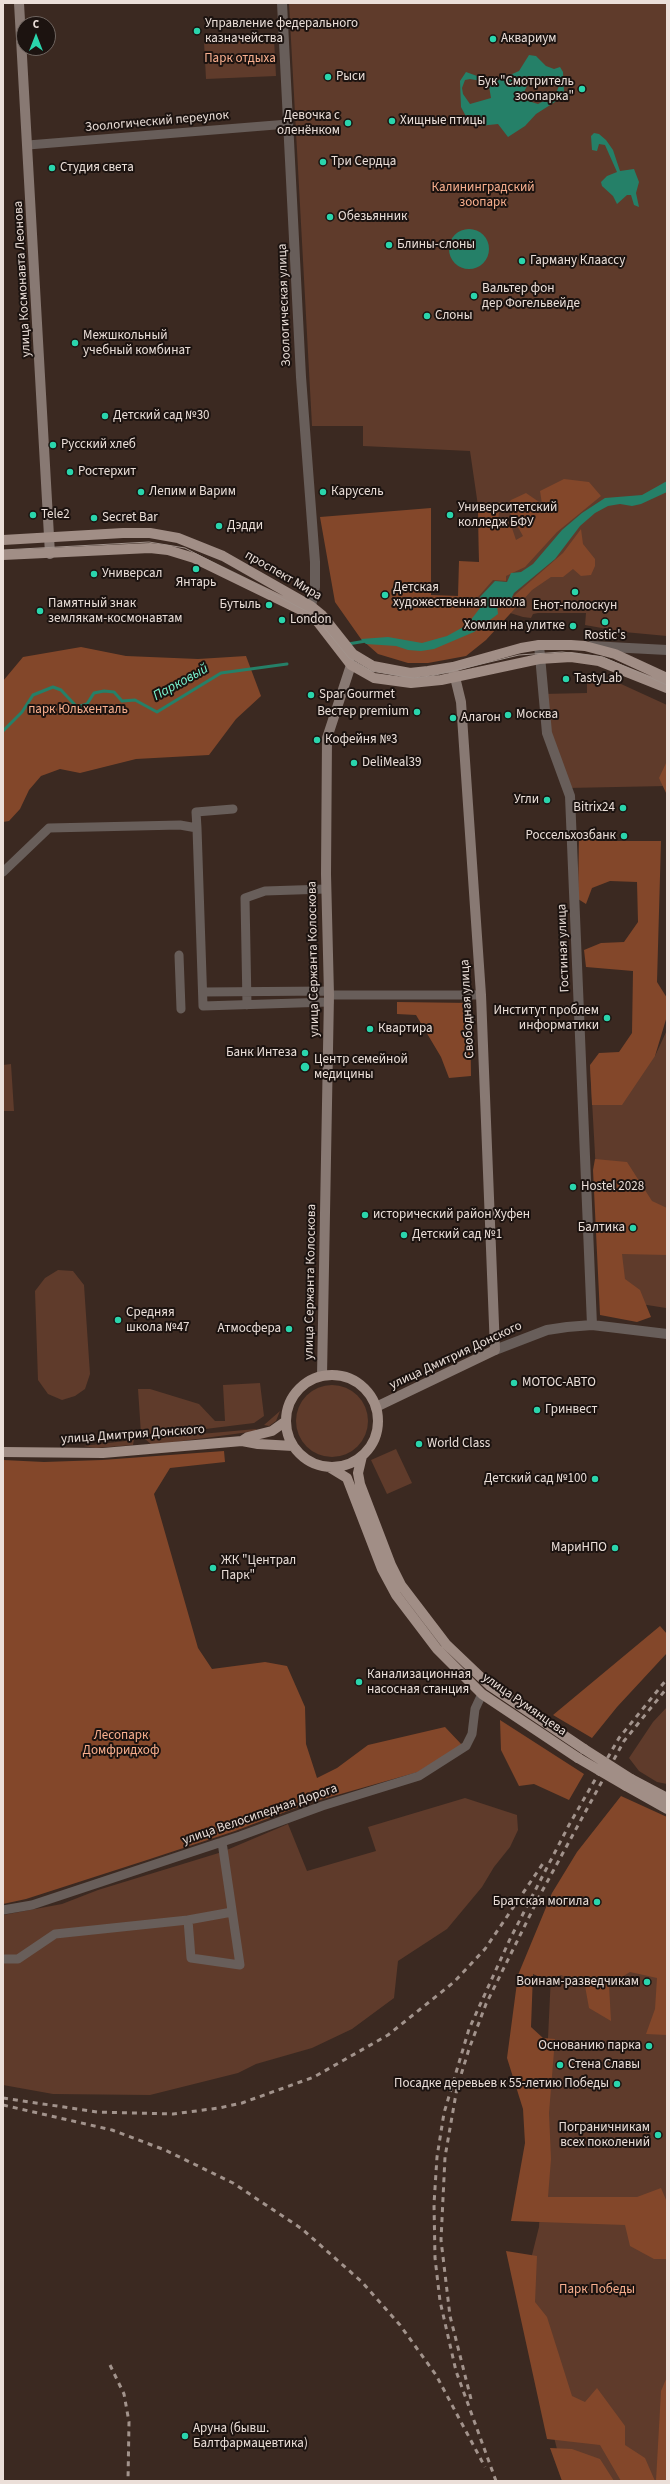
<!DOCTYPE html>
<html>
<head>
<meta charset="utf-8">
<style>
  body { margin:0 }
  #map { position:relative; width:670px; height:2484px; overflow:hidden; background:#3b2921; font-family:"Source Sans 3",sans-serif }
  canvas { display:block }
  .frame { position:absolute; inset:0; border:4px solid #ebdfd9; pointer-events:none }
  .north { position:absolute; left:16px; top:16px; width:40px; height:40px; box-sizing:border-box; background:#1c1310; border:1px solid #6f6560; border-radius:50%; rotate:0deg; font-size:11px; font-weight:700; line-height:16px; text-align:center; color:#ebdfd9 }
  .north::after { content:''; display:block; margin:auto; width:14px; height:18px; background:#2ad5ac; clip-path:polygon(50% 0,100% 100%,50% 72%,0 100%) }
</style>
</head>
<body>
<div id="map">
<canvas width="670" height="2484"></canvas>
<div class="frame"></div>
<div class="north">С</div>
</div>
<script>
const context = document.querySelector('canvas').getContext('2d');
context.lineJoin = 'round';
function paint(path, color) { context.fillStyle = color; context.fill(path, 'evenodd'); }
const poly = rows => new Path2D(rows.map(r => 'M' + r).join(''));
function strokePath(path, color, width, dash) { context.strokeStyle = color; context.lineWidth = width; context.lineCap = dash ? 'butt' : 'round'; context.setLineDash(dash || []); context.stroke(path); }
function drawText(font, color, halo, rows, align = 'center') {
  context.font = font + ' "Source Sans 3",sans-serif'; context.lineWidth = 4; context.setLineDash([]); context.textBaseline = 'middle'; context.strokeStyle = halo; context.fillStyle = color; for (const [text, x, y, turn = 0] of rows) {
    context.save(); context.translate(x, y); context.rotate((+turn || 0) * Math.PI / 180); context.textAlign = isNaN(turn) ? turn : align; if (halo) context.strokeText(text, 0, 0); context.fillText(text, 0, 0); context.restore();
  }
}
const green = poly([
  [289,3,667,3,667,636,624,632,585,625,586,613,538,613,533,614,531,618,523,617,471,601,479,563,478,506,470,451,363,446,363,426,312,426],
  [274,39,276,76,206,79,204,42],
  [587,674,608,678,667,705,667,786,567,788,547,733,542,694,587,693],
  [667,1030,667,1308,666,1308,603,1298,590,1065,655,1056],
  [11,1064,14,1111,3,1111,3,1065],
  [58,1270,73,1271,84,1285,90,1374,85,1389,75,1396,62,1400,48,1394,38,1380,35,1291,45,1278],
  [260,1383,264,1416,254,1423,181,1432,141,1434,138,1389,150,1389,199,1404,215,1421,225,1421,223,1385],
  '296 1421a36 36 0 1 1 72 0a36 36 0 1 1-72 0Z',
  [280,1411,276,1421,269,1426,264,1425],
  [256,1429,257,1431,152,1445,145,1439],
  [134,1440,133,1445,96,1448,83,1446],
  [396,1449,412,1483,387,1494,371,1460],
  [667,1707,667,1784,657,1782,639,1771,629,1758,653,1722],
  [465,1798,517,1815,518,1830,510,1847,494,1867,482,1887,447,1929,398,1961,394,1998,352,2029,312,2048,256,2064,238,2073,150,2095,53,2094,3,2085,3,1915,62,1904,98,1890,222,1852,288,1824,307,1871,376,1851,368,1827],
  [667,1820,667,2481,565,2481,527,2330,526,2279,539,2227,552,1954]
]);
const forest = poly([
  [564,479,589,482,601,496,557,532,525,567,506,576,506,581,493,580,478,597,479,601,505,608,516,594,563,553,581,529,583,544,595,559,595,566,591,575,581,576,573,569,563,577,551,577,532,590,486,640,466,656,428,663,408,663,378,654,361,639,335,602,320,517,431,508,431,595,458,596,459,561,479,562,478,506,491,506,499,511,498,523,511,525,516,540,523,536,506,506,511,500,526,493,542,504,540,491],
  [81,647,126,656,198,659,246,656,261,696,236,719,209,755,136,759,80,773,60,769,41,776,29,790,20,809,9,821,3,822,3,681,23,657],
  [667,761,667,795,659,778],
  [579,835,598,841,661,841,657,982,667,998,667,1016,655,1056,622,1105,592,1105,590,1065,599,1053,619,1052,632,1033,633,971,586,967,584,950,601,943,624,942,638,922,637,882,610,881,592,888,586,904,578,899],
  [397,1002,470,1003,471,1076,449,1078,441,1057,416,1015,397,1014],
  [595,1159,627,1162,652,1201,667,1208,667,1255,622,1254,625,1279,640,1290,651,1317,637,1322,600,1315,593,1170],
  [224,1451,225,1462,170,1468,154,1494,198,1648,212,1669,265,1662,287,1666,305,1707,306,1744,317,1778,337,1768,368,1745,445,1727,462,1745,418,1772,309,1803,235,1831,147,1860,26,1899,3,1904,3,1460,44,1462,102,1460],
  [660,1626,667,1634,667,1653,617,1707,592,1738,553,1715],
  [500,1720,584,1774,569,1800,534,1784,519,1786,501,1750],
  [621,1796,667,1817,667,2035,646,2034,655,2009,657,1978,630,1972,609,1985,611,2021,589,2008,585,1986,561,1975,546,1980,533,1974,531,2027,543,2038,555,2039,549,2113,551,2159,548,2197,637,2197,661,2188,667,2202,667,2259,654,2259,630,2246,625,2225,511,2221,525,2143,523,2109,507,2058,518,1975,552,1893,577,1852],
  [506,2251,537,2256,535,2302,547,2317,572,2396,585,2402,597,2388,625,2426,625,2445,645,2458,655,2481,621,2481,600,2445,547,2439],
  [667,2377,667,2481,656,2481,661,2391],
  [550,2448,572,2449,600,2459,614,2481,562,2481]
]);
const water = poly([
  [529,55,536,56,546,66,554,69,560,67,563,72,564,92,558,100,536,114,525,126,508,137,498,124,479,126,470,124,461,107,460,81,466,72,491,81,501,79,519,71],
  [539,78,557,81,560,84,555,95,538,104,525,100,524,92,527,86,533,79],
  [470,79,481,81,489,86,491,98,470,104,463,94,462,88,465,80],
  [594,133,599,134,606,140,613,150,620,171,634,169,639,182,636,193,639,207,634,205,631,195,627,195,617,204,613,196,602,186,601,182,607,176,617,172,605,145,599,144,597,151,592,150,591,136],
  '449 249a20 20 0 1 1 40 0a20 20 0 1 1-40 0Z',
  [667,481,667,492,641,504,632,506,620,504,608,506,595,513,580,526,555,559,514,593,511,599,497,605,498,614,474,632,434,649,421,651,408,650,396,646,366,644,361,639,388,637,422,643,447,636,467,625,483,604,480,597,495,581,507,582,511,573,521,572,533,564,562,530,582,513,605,498,642,495]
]);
const stream = poly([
  [348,644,366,641],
  [3,731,22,712,33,695,53,687,61,690,77,707,87,704,94,693,104,691,114,692,122,701,135,700,157,712,221,673,287,664]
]);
const minor = poly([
  [28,145,288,124],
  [197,828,196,812,233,809],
  [3,872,49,828,180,825,197,828,203,1006,329,1002],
  [179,955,181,1009],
  [203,992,329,991],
  [329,995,481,995],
  [247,1005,245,898,265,891,326,889],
  [3,1910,32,1905,240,1836,322,1806,419,1776,466,1746,472,1734,475,1709,482,1694],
  [188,1920,232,1912],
  [3,1959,18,1959,55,1934,188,1920,191,1958,240,1965,222,1842]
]);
const tertiary = poly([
  [282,3,301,377,315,562,315,587,311,606],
  [539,645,547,733,570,796,592,1325],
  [591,646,667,650],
  [495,1350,547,1330,567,1327,592,1325,667,1334]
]);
const secondary = poly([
  [19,3,50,554],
  [322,1376,329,995,326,874,327,738,351,665],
  [376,1407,495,1350,481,995,461,702,453,669]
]);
const primary = poly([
  [3,540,123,533,150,533,178,538,223,556,311,606,322,615,353,654,373,666,394,670,410,673,428,671,453,667,521,648,539,645,571,645,585,646,615,654,667,678],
  [3,555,150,548,168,550,194,558,307,613,317,621,351,665,374,678,411,683,441,680,539,659,571,657,599,661,667,688],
  '286 1421a46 46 0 1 1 92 0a46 46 0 1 1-92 0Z',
  [242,1441,248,1437,272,1431,286,1421],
  [3,1452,103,1453,242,1441,258,1444,293,1446],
  [362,1456,358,1473,360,1484,391,1565,401,1585,446,1644,489,1685,584,1749],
  [329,1467,347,1478,382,1569,396,1595,437,1649,482,1694,578,1758],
  [631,1779,667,1798],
  [626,1786,667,1809]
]);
const tram = poly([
  [3,550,149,542,185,548,314,615,349,658,371,671,413,678,431,676,519,655,562,652,603,657,667,685]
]);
const rail = poly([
  [3,2098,97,2112,173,2114,219,2108,242,2103,314,2077,388,2035,454,1982,485,1949,544,1862],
  [3,2105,112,2130,165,2150,233,2183,302,2229,362,2282,400,2325,436,2375,485,2467],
  [110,2365,124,2394,129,2422,128,2481],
  [471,2399,450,2316,441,2240,445,2157,457,2088,469,2049,486,2004,540,1895,624,1741,667,1688],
  [496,2481,456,2371,440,2301,435,2258,434,2204,437,2157,444,2113,469,2029,510,1939,569,1825,619,1738,667,1679]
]);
const primaryBridge = poly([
  [584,1749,631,1779],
  [578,1758,626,1786]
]);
const markers = [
  [197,31,4,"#2ad5ac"],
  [493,39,4,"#2ad5ac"],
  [328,77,4,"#2ad5ac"],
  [582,89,4,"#2ad5ac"],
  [392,121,4,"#2ad5ac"],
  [348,123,4,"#2ad5ac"],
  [323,162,4,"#2ad5ac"],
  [52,168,4,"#2ad5ac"],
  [330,217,4,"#2ad5ac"],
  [389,245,4,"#2ad5ac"],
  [522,261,4,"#2ad5ac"],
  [474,296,4,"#2ad5ac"],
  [427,316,4,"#2ad5ac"],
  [75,343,4,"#2ad5ac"],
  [105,416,4,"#2ad5ac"],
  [53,445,4,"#2ad5ac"],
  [70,472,4,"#2ad5ac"],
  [141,492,4,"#2ad5ac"],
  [323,492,4,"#2ad5ac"],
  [33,515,4,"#2ad5ac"],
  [450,515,4,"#2ad5ac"],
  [94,518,4,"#2ad5ac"],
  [219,526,4,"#2ad5ac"],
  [196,569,4,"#2ad5ac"],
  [94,574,4,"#2ad5ac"],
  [575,592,4,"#2ad5ac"],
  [385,595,4,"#2ad5ac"],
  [269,605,4,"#2ad5ac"],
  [40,611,4,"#2ad5ac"],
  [282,620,4,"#2ad5ac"],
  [605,622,4,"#2ad5ac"],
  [573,626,4,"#2ad5ac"],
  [566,679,4,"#2ad5ac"],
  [311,695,4,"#2ad5ac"],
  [417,712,4,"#2ad5ac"],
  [508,715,4,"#2ad5ac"],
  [453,718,4,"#2ad5ac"],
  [317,740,4,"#2ad5ac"],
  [354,763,4,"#2ad5ac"],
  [547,800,4,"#2ad5ac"],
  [623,808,4,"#2ad5ac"],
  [624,836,4,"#2ad5ac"],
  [607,1018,4,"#2ad5ac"],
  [370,1029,4,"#2ad5ac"],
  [305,1053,4,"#2ad5ac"],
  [305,1067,5,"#2ad5ac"],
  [573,1187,4,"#2ad5ac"],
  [365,1215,4,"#2ad5ac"],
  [633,1228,4,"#2ad5ac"],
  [404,1235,4,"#2ad5ac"],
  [118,1320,4,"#2ad5ac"],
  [289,1329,4,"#2ad5ac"],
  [514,1383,4,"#2ad5ac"],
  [537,1410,4,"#2ad5ac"],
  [419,1444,4,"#2ad5ac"],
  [595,1479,4,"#2ad5ac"],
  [615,1548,4,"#2ad5ac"],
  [213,1568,4,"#2ad5ac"],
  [359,1682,4,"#2ad5ac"],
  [597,1902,4,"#2ad5ac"],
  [647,1982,4,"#2ad5ac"],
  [649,2046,4,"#2ad5ac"],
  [560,2065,4,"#2ad5ac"],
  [617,2084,4,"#2ad5ac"],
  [658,2135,4,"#2ad5ac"],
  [185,2436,4,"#2ad5ac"]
];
const poiNames = [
  ["Управление федерального",205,24],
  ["казначейства",205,39],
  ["Аквариум",501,39],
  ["Рыси",336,77],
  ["Бук \"Смотритель",574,82,"right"],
  ["зоопарка\"",574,97,"right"],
  ["Девочка с",340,116,"right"],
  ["оленёнком",340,131,"right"],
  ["Хищные птицы",400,121],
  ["Три Сердца",331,162],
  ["Студия света",60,168],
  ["Обезьянник",338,217],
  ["Блины-слоны",397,245],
  ["Гарману Клаассу",530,261],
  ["Вальтер фон",482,289],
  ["дер Фогельвейде",482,304],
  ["Слоны",435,316],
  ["Межшкольный",83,336],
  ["учебный комбинат",83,351],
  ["Детский сад №30",113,416],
  ["Русский хлеб",61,445],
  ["Ростерхит",78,472],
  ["Лепим и Варим",149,492],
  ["Карусель",331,492],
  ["Университетский",458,508],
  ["колледж БФУ",458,523],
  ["Tele2",41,515],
  ["Secret Bar",102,518],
  ["Дэдди",227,526],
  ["Универсал",102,574],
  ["Янтарь",196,583,"center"],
  ["Детская",393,588],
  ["художественная школа",393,603],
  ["Памятный знак",48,604],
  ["землякам-космонавтам",48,619],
  ["Бутыль",261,605,"right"],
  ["Енот-полоскун",575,606,"center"],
  ["London",290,620],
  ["Хомлин на улитке",565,626,"right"],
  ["Rostic's",605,636,"center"],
  ["TastyLab",574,679],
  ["Spar Gourmet",319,695],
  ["Вестер premium",409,712,"right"],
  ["Москва",516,715],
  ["Алагон",461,718],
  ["Кофейня №3",325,740],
  ["DeliMeal39",362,763],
  ["Угли",539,800,"right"],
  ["Bitrix24",615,808,"right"],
  ["Россельхозбанк",616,836,"right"],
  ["Институт проблем",599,1011,"right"],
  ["информатики",599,1026,"right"],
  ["Квартира",378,1029],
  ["Банк Интеза",297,1053,"right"],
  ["Центр семейной",314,1060],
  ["медицины",314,1075],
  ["Hostel 2028",581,1187],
  ["исторический район Хуфен",373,1215],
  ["Балтика",625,1228,"right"],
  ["Детский сад №1",412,1235],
  ["Средняя",126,1313],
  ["школа №47",126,1328],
  ["Атмосфера",281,1329,"right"],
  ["МОТОС-АВТО",522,1383],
  ["Гринвест",545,1410],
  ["World Class",427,1444],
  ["Детский сад №100",587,1479,"right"],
  ["МариНПО",607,1548,"right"],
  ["ЖК \"Централ",221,1561],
  ["Парк\"",221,1576],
  ["Канализационная",367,1675],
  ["насосная станция",367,1690],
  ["Братская могила",589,1902,"right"],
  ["Воинам-разведчикам",639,1982,"right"],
  ["Основанию парка",641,2046,"right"],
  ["Стена Славы",568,2065],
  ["Посадке деревьев к 55-летию Победы",609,2084,"right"],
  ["Пограничникам",650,2128,"right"],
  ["всех поколений",650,2143,"right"],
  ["Аруна (бывш.",193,2429],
  ["Балтфармацевтика)",193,2444]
];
const parkNames = [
  ["Парк отдыха",240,59],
  ["Калининградский",483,188],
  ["зоопарк",483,203],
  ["парк Юльхенталь",78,710],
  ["Лесопарк",121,1736],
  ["Домфридхоф",121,1751],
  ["Парк Победы",597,2290]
];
const streetNames = [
  ["Зоологический переулок",157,122,-5],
  ["улица Космонавта Леонова",23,279,-93],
  ["Зоологическая улица",285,305,-92],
  ["проспект Мира",283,576,30],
  ["Гостиная улица",564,948,-92],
  ["улица Сержанта Колоскова",314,959,-91],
  ["Свободная улица",468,1009,-93],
  ["улица Сержанта Колоскова",311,1282,-89],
  ["улица Дмитрия Донского",456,1356,-25],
  ["улица Дмитрия Донского",133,1435,-4],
  ["улица Румянцева",524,1705,35],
  ["улица Велосипедная Дорога",260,1815,-19]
];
const waterNames = [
  ["Парковый",181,683,-29]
];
paint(green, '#5f3b2b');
paint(forest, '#83472a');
paint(water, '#258068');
strokePath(stream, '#258068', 3);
strokePath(minor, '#685e5a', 9);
strokePath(tertiary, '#685e5a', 10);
strokePath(secondary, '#887973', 10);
strokePath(primary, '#a18e86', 10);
strokePath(tram, '#a2938c', 1);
strokePath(rail, '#a2938c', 3, [5, 5]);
strokePath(primaryBridge, '#a18e86', 10);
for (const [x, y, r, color] of markers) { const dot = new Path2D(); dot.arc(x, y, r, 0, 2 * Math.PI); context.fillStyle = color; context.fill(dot); strokePath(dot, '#1c1310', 1.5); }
drawText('13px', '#ebdfd9', '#1c1310', poiNames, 'left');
drawText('13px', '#fab08f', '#1c1310', parkNames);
drawText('13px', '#ebdfd9', '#1c1310', streetNames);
drawText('italic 14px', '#7bf5d1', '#1c1310', waterNames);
</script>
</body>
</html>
